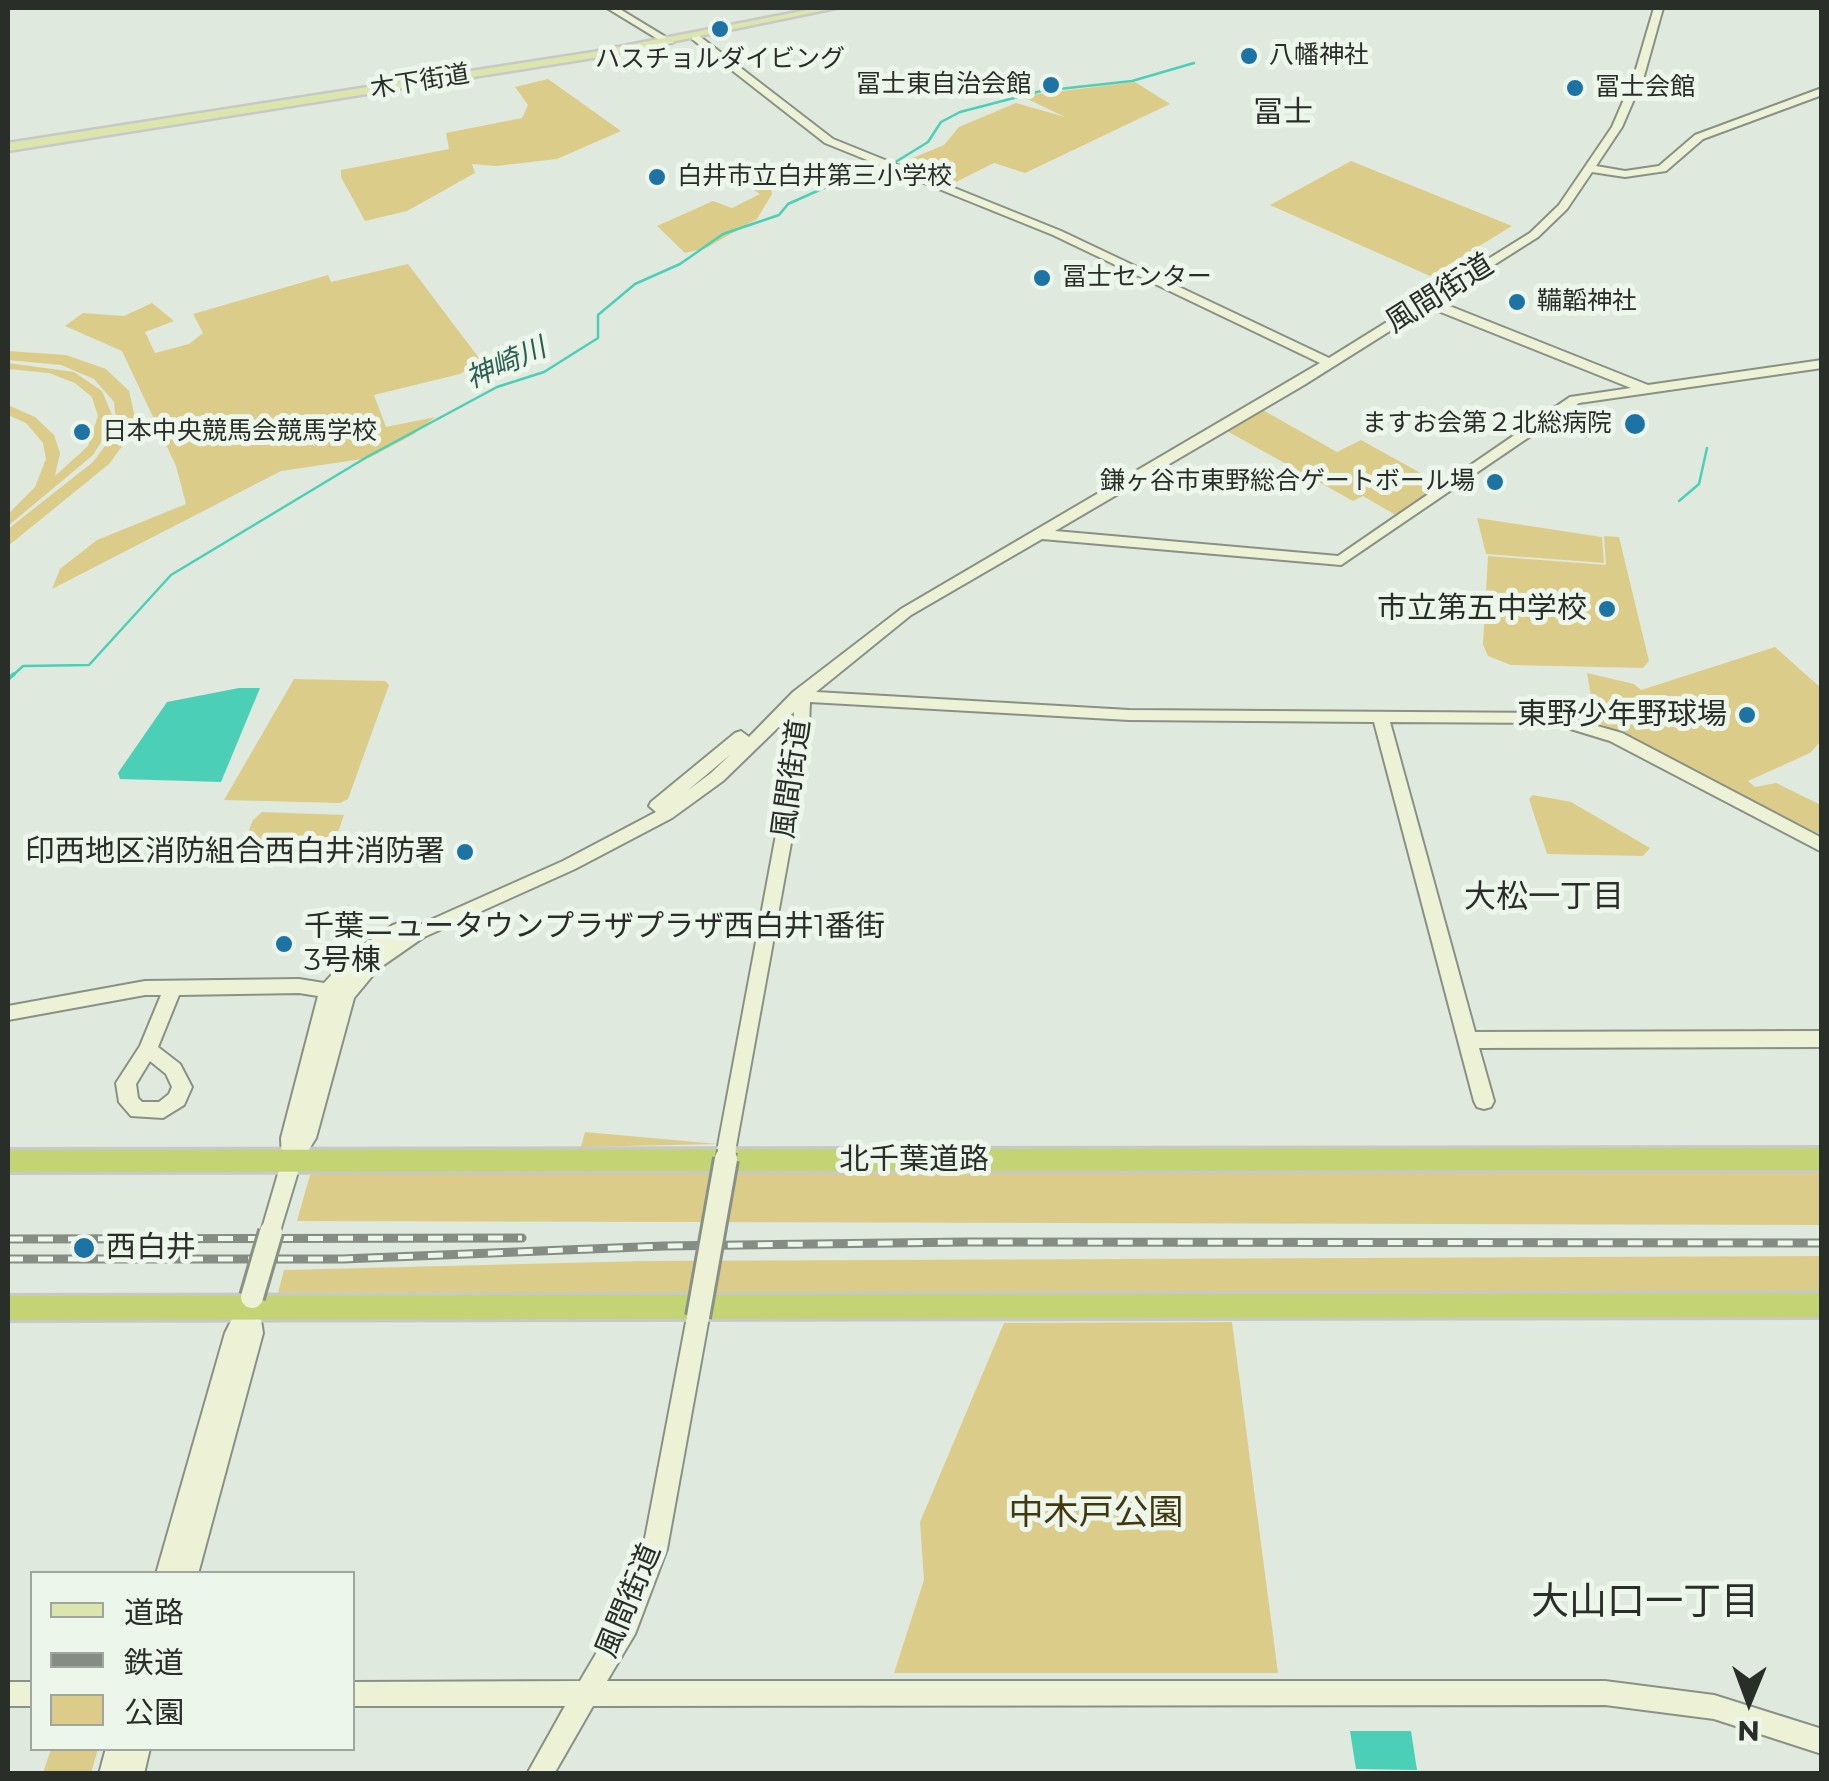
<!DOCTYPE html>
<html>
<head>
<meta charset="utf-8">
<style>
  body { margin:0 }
  #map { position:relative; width:1829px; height:1781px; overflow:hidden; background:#e0e9dd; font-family:Montserrat,"Noto Sans JP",sans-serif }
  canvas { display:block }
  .frame { position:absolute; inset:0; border:10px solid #2a2e29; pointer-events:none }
  .legend { position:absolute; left:30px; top:1571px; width:325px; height:180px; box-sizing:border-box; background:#edf6ea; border:2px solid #9fa69d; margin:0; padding:12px 18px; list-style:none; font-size:30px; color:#2a2e29 }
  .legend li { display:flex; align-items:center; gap:20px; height:50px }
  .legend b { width:50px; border:2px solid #9fa69d }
  .north { position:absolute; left:1699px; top:1651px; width:100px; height:100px; -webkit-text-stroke:8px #edf6ea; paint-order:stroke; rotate:181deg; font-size:28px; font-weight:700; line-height:40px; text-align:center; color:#2a2e29 }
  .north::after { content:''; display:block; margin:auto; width:35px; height:45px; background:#2a2e29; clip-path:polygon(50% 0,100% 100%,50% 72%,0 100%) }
</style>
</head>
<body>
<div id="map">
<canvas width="1829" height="1781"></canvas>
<div class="frame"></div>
<ul class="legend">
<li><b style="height:12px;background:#dce5ac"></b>道路</li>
<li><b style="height:12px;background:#858c83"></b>鉄道</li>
<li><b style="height:28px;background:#dccc89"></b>公園</li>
</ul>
<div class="north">N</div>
</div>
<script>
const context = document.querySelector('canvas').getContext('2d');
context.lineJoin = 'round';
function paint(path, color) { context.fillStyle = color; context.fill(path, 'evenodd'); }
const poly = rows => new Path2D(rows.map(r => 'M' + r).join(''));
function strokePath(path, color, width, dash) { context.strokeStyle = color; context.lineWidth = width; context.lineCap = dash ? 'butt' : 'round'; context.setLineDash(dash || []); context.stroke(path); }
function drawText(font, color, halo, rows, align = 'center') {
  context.font = font + ' Montserrat,"Noto Sans JP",sans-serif'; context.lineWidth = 10; context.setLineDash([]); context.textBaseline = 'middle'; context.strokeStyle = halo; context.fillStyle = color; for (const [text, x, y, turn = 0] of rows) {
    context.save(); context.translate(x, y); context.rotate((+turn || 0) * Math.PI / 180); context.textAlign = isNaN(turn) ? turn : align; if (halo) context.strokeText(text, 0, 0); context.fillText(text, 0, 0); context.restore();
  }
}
const green = poly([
  [548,79,621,131,557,159,496,166,472,164,475,173,407,211,365,221,341,177,341,170,449,149,446,133,522,118,528,105,515,87],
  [1135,82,1170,104,1025,173,994,163,948,186,896,165,944,145,959,127,1016,103,1065,117,1021,96],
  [1351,161,1512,226,1430,276,1270,205],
  [751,177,770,182,772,194,757,219,706,248,685,253,657,226,713,201,732,208,760,194,743,183],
  [408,264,482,362,460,374,374,395,386,427,435,417,414,434,369,458,281,471,52,589,60,569,97,540,186,504,176,466,122,351,65,326,83,313,124,316,152,303,174,321,145,332,155,353,189,344,203,333,193,314,328,275,331,282],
  [8,351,66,355,106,369,129,391,135,417,129,437,109,464,8,546,8,529,93,462,108,442,116,421,114,402,94,379,61,365,8,360],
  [8,363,74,372,102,391,112,415,108,431,93,455,8,526,8,514,35,487,46,459,43,443,26,423,8,415,8,405,35,417,54,435,60,453,55,476,88,446,98,416,92,397,75,383,49,373,8,369],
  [1261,409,1337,452,1361,440,1444,486,1399,517,1363,496,1353,501,1225,430],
  [1477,518,1602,537,1604,563,1486,554],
  [1604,536,1619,537,1649,661,1643,668,1511,665,1488,656,1483,645,1488,556,1606,565],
  [1775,647,1821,688,1821,741,1810,753,1748,781,1755,787,1776,783,1821,805,1821,835,1595,721,1587,673,1634,684,1641,690],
  [294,679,385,681,389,685,348,799,340,803,224,800],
  [1533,795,1571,802,1650,848,1643,856,1547,854,1529,799],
  [262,812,344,815,328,861,238,858,253,820],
  [585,1132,718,1144,581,1147],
  [1822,1168,1821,1225,297,1221,310,1175,316,1172],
  [1822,1256,1821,1295,285,1299,278,1293,284,1270,644,1261],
  [1232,1322,1278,1673,894,1673,924,1580,920,1522,1004,1323],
  [51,1749,51,1748,98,1749,91,1773,43,1773]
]);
const water = poly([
  [239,688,260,688,221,782,120,779,118,773,167,702],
  [1350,1731,1411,1731,1417,1770,1356,1769]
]);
const streamFar1 = poly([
  [1679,501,1699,484,1707,448],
  [11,677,23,666,89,665,171,575,367,457,497,387,544,372,598,338,598,315,635,284,680,264,723,234,779,215,788,204,824,188,863,182,928,142,941,122,960,112,1041,91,1132,81,1194,63]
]);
const stream = poly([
  [8,679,14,674]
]);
const secondary = poly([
  [607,8,618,8,674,42,666,44,607,8],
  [1654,8,1663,8,1644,76,1622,127,1596,166,1625,171,1659,166,1695,135,1822,88,1822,95,1703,139,1666,171,1625,177,1592,172,1567,209,1538,237,1437,301,1648,385,1822,360,1822,368,1579,403,1341,565,1042,539,911,615,816,692,1129,710,1551,713,1622,733,1822,838,1822,852,1610,741,1551,723,1390,722,1475,1032,1822,1031,1822,1047,1479,1048,1494,1101,1491,1107,1484,1109,1477,1107,1474,1101,1374,722,1129,720,810,702,808,749,734,1157,727,1159,720,1157,717,1151,792,749,794,712,723,781,672,818,575,869,424,937,378,969,354,998,316,1138,301,1162,278,1238,271,1241,264,1238,261,1232,282,1160,281,1138,318,996,299,993,179,995,158,1047,180,1064,192,1087,184,1105,163,1118,131,1116,119,1102,116,1083,140,1046,161,995,145,995,8,1020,8,1006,145,981,299,979,324,983,351,954,393,925,399,923,405,925,408,930,563,861,656,812,649,806,651,802,735,733,741,731,749,737,793,692,901,609,1320,363,1053,235,825,143,692,39,692,35,698,35,833,139,1061,231,1329,358,1530,233,1559,205,1612,127,1634,76,1654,8],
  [1428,307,1631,388,1570,397,1338,556,1055,531,1304,385,1428,307],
  [731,754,711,773,687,791,731,754],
  [150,1061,166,1074,172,1087,169,1094,159,1102,142,1102,138,1098,136,1084,150,1061],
  [251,1292,258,1295,262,1302,259,1307,263,1333,198,1574,156,1574,225,1333,244,1295,251,1292],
  [698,1307,706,1310,709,1317,667,1549,635,1634,607,1681,1605,1681,1714,1695,1822,1729,1822,1754,1714,1719,1605,1705,593,1706,554,1774,527,1774,565,1706,352,1706,352,1682,580,1681,617,1618,643,1549,687,1317,690,1310,698,1307],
  [8,1682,32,1682,32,1706,8,1706,8,1682],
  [106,1748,150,1748,144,1774,99,1774,106,1748]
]);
const primary = poly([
  [817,8,836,8,593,58,8,151,8,143,593,52,817,8]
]);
const highway = poly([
  [1822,1148,1822,1170,8,1172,8,1150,1822,1148],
  [1822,1293,1822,1317,8,1320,8,1296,1822,1293]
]);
const rail = poly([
  [8,1239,522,1238],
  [8,1259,343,1259,664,1246,966,1242,1822,1243]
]);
const secondaryBridgeFar1 = poly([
  [725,1162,727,1151]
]);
const secondaryBridge = poly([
  [252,1297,271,1232],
  [698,1317,726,1159]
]);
const markers = [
  [720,29,10,"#1d73a3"],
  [1249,56,10,"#1d73a3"],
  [1051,85,10,"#1d73a3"],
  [1575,88,10,"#1d73a3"],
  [657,177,10,"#1d73a3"],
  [1042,278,10,"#1d73a3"],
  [1517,302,10,"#1d73a3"],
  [1635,424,12,"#1d73a3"],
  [82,432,10,"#1d73a3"],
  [1495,482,10,"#1d73a3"],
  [1607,609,10,"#1d73a3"],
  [1747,715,10,"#1d73a3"],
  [465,852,10,"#1d73a3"],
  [284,944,10,"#1d73a3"],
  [84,1248,12,"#1d73a3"]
];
const farPoinames = [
  ["八幡神社",1269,56],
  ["ハスチョルダイビング",720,60,"center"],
  ["冨士東自治会館",1031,85,"right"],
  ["冨士会館",1595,88],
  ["白井市立白井第三小学校",677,177],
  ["冨士センター",1062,278],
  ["鞴韜神社",1537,302],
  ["ますお会第２北総病院",1612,424,"right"],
  ["日本中央競馬会競馬学校",102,432],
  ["鎌ヶ谷市東野総合ゲートボール場",1475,482,"right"]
];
const farStreetnames = [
  ["木下街道",420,82,-9]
];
const farWaternames = [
  ["神崎川",506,364,-24]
];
const farQuarternames = [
  ["冨士",1283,113]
];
const streetNames = [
  ["風間街道",1440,294,-32],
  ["風間街道",792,779,-82],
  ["北千葉道路",914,1160],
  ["風間街道",629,1601,-67]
];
const poiNames = [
  ["市立第五中学校",1587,609],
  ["東野少年野球場",1727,715],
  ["印西地区消防組合西白井消防署",445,852],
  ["千葉ニュータウンプラザプラザ西白井1番街",304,927,"left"],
  ["3号棟",304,961,"left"],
  ["西白井",106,1248,"left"]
];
const neighbourhoodNames = [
  ["大松一丁目",1544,898]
];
const nearParknames = [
  ["中木戸公園",1096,1514]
];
const nearNeighbourhoodnames = [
  ["大山口一丁目",1645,1603]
];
paint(green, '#dccc89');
paint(water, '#4bcfb6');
strokePath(streamFar1, '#4bcfb6', 2.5);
strokePath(stream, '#4bcfb6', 4);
strokePath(secondary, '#899186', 4);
strokePath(primary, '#c8c9c7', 5);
strokePath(highway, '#c8c9c7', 6);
paint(secondary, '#edf2d6');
paint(primary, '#dce5ac');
paint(highway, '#c4d475');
strokePath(rail, '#858c83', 9);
strokePath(rail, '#edf6ea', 5, [15]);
strokePath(secondaryBridgeFar1, '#899186', 22, []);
strokePath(secondaryBridge, '#899186', 28, []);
strokePath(secondaryBridgeFar1, '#edf2d6', 18);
strokePath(secondaryBridge, '#edf2d6', 22);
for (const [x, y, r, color] of markers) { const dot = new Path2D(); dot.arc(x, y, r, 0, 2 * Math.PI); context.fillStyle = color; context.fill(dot); strokePath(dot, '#edf6ea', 4); }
drawText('25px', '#2a2e29', '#edf6ea', farPoinames, 'left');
drawText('25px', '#2a2e29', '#edf6ea', farStreetnames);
drawText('italic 28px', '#295e53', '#edf6ea', farWaternames);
drawText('30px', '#2a2e29', '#edf6ea', farQuarternames);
drawText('30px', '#2a2e29', '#edf6ea', streetNames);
drawText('30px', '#2a2e29', '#edf6ea', poiNames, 'right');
drawText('32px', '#2a2e29', '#edf6ea', neighbourhoodNames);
drawText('35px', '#42380e', '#edf6ea', nearParknames);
drawText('38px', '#2a2e29', '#edf6ea', nearNeighbourhoodnames);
</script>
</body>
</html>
